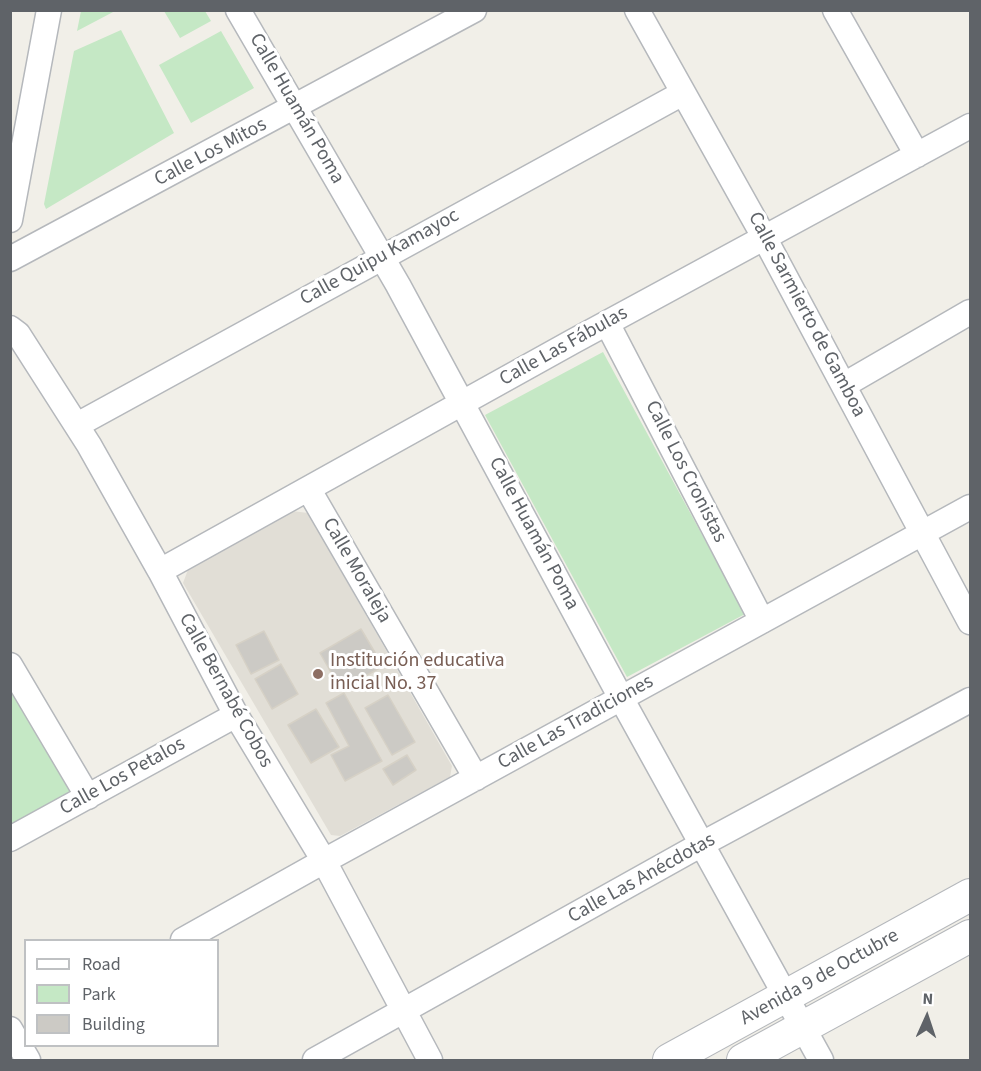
<!DOCTYPE html>
<html>
<head>
<meta charset="utf-8">
<style>
  body { margin:0 }
  #map { position:relative; width:981px; height:1071px; overflow:hidden; background:#f1efe8; font-family:"Source Sans 3",sans-serif }
  canvas { display:block }
  .frame { position:absolute; inset:0; border:12px solid #5f6368; pointer-events:none }
  .legend { position:absolute; left:24px; top:939px; width:195px; height:108px; box-sizing:border-box; background:#fff; border:2px solid #bfc1c3; margin:0; padding:8px 10px; list-style:none; font-size:18px; color:#5f6368 }
  .legend li { display:flex; align-items:center; gap:12px; height:30px }
  .legend b { width:30px; border:2px solid #bfc1c3 }
  .north { position:absolute; left:897px; top:987px; width:60px; height:60px; -webkit-text-stroke:4px #fff; paint-order:stroke; rotate:3deg; font-size:16px; font-weight:700; line-height:24px; text-align:center; color:#5f6368 }
  .north::after { content:''; display:block; margin:auto; width:21px; height:27px; background:#5f6368; clip-path:polygon(50% 0,100% 100%,50% 72%,0 100%) }
</style>
</head>
<body>
<div id="map">
<canvas width="981" height="1071"></canvas>
<div class="frame"></div>
<ul class="legend">
<li><b style="height:8px;background:#fff"></b>Road</li>
<li><b style="height:16px;background:#c5e8c5"></b>Park</li>
<li><b style="height:16px;background:#cccac5"></b>Building</li>
</ul>
<div class="north">N</div>
</div>
<script>
const context = document.querySelector('canvas').getContext('2d');
context.lineJoin = 'round';
function paint(path, color) { context.fillStyle = color; context.fill(path, 'evenodd'); }
const poly = rows => new Path2D(rows.map(r => 'M' + r).join(''));
function strokePath(path, color, width, dash) { context.strokeStyle = color; context.lineWidth = width; context.lineCap = dash ? 'butt' : 'round'; context.setLineDash(dash || []); context.stroke(path); }
function drawText(font, color, halo, rows, align = 'center') {
  context.font = font + ' "Source Sans 3",sans-serif'; context.lineWidth = 6; context.setLineDash([]); context.textBaseline = 'middle'; context.strokeStyle = halo; context.fillStyle = color; for (const [text, x, y, turn = 0] of rows) {
    context.save(); context.translate(x, y); context.rotate((+turn || 0) * Math.PI / 180); context.textAlign = isNaN(turn) ? turn : align; if (halo) context.strokeText(text, 0, 0); context.fillText(text, 0, 0); context.restore();
  }
}
const education = poly([
  [292,511,308,513,452,766,450,777,340,836,331,835,183,583,189,567]
]);
const green = poly([
  [81,11,81,10,115,11,77,31],
  [164,11,205,11,211,21,180,38],
  [121,30,174,133,46,209,44,204,74,51],
  [221,31,254,88,191,123,159,65],
  [603,352,745,614,627,677,485,415],
  [10,680,75,793,10,829]
]);
const building = poly([
  [361,629,383,666,341,690,320,653,361,629],
  [264,631,279,660,251,674,236,645,264,631],
  [281,664,298,694,272,709,255,679,281,664],
  [344,693,382,761,345,781,331,755,349,746,326,703,344,693],
  [388,695,415,742,392,755,365,708,388,695],
  [316,709,339,747,311,763,288,725,316,709],
  [407,755,416,770,393,785,383,769,407,755]
]);
const minor = poly([
  [238,10,398,285,621,698,821,1060],
  [637,10,764,237,970,622],
  [835,10,917,155],
  [10,220,49,10],
  [10,259,474,10],
  [607,323,762,621],
  [10,328,18,334,89,445,160,571,236,715,324,861,430,1060],
  [844,385,970,312],
  [77,425,683,93],
  [309,490,476,778],
  [160,571,572,342,970,126],
  [10,665,88,797],
  [10,839,236,715],
  [183,940,324,861,970,507],
  [10,1029,28,1060],
  [315,1060,702,844,970,700]
]);
const tertiary = poly([
  [669,1060,970,895],
  [743,1060,970,936]
]);
const markers = [
  [318,674,6,"#8d6e63"]
];
const streetNames = [
  ["Calle Huamán Poma",296,109,60],
  ["Calle Los Mitos",211,153,-28],
  ["Calle Quipu Kamayoc",380,258,-29],
  ["Calle Sarmierto de Gamboa",806,315,62],
  ["Calle Las Fábulas",564,347,-29],
  ["Calle Los Cronistas",685,472,63],
  ["Calle Huamán Poma",533,534,62],
  ["Calle Moraleja",356,571,60],
  ["Calle Bernabé Cobos",225,691,61],
  ["Calle Las Tradiciones",576,723,-29],
  ["Calle Los Petalos",123,777,-29],
  ["Calle Las Anécdotas",642,879,-29],
  ["Avenida 9 de Octubre",820,978,-29]
];
const educationNames = [
  ["Institución educativa",330,662],
  ["inicial No. 37",330,685]
];
paint(education, '#e1ded6');
paint(green, '#c5e8c5');
paint(building, '#cccac5');
strokePath(building, '#d6d1c6', 1.5);
strokePath(minor, '#b5b8bc', 27);
strokePath(tertiary, '#b5b8bc', 34);
strokePath(minor, '#fff', 24);
strokePath(tertiary, '#fff', 32);
for (const [x, y, r, color] of markers) { const dot = new Path2D(); dot.arc(x, y, r, 0, 2 * Math.PI); context.fillStyle = color; context.fill(dot); strokePath(dot, '#fff', 2); }
drawText('20px', '#5f6368', '#fff', streetNames);
drawText('20px', '#785e54', '#fff', educationNames, 'left');
</script>
</body>
</html>
